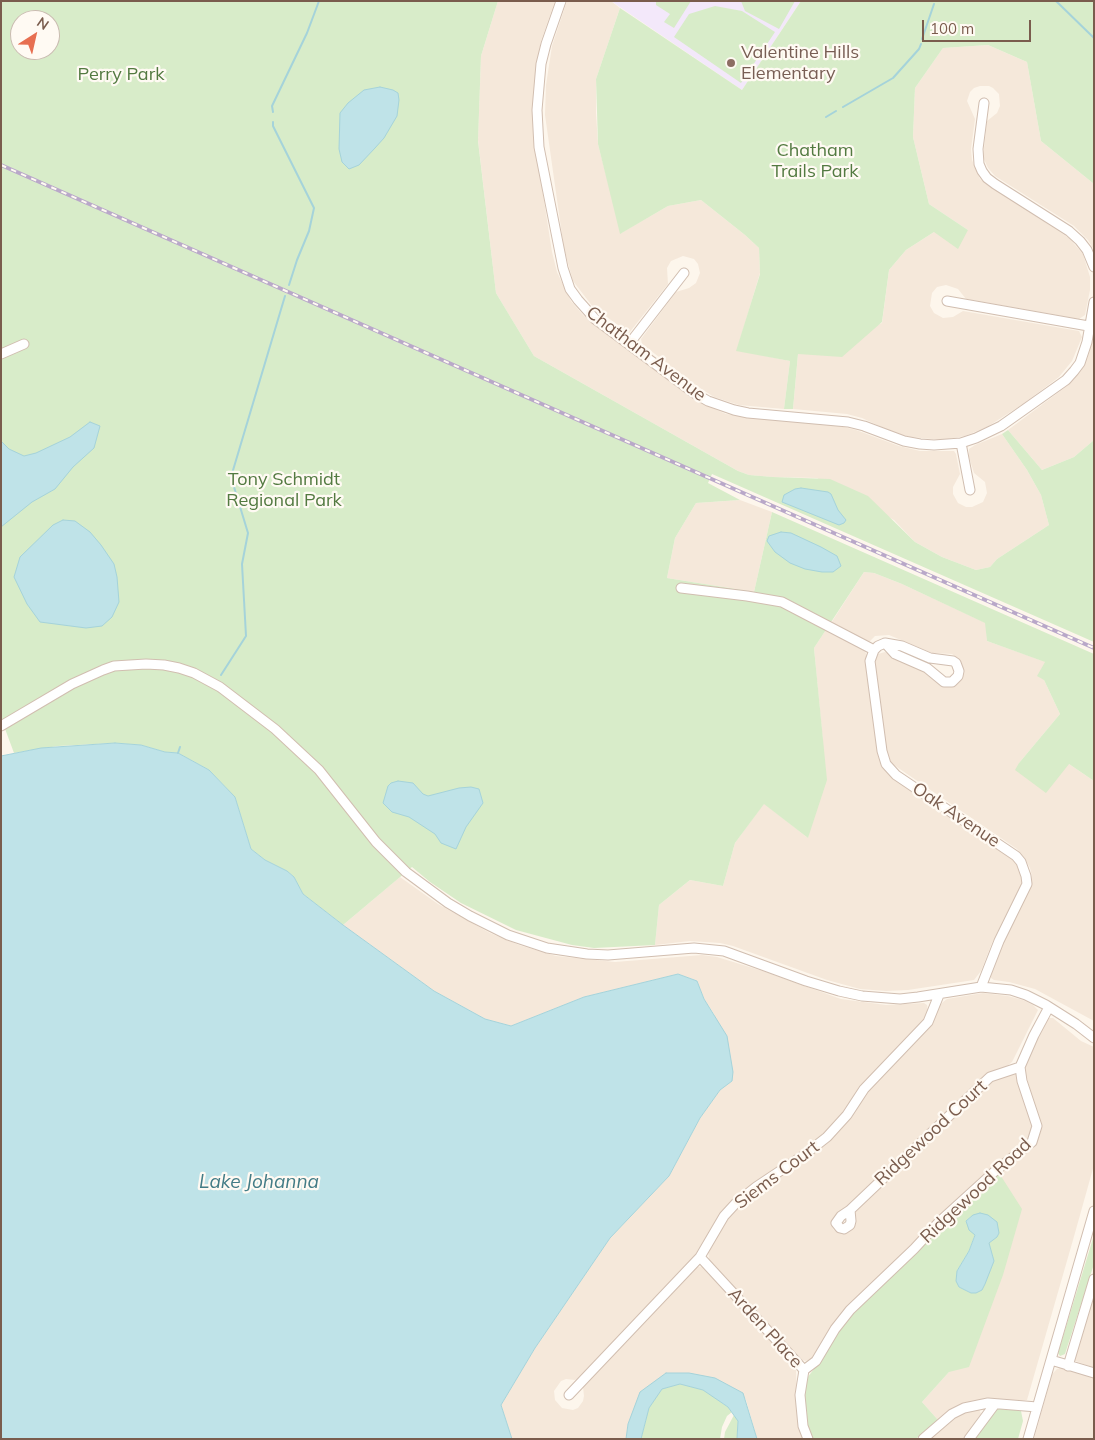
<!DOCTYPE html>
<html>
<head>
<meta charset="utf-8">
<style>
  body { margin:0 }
  #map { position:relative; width:1095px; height:1440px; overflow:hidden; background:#fdf6ec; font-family:Mulish,sans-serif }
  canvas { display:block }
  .frame { position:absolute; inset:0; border:2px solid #7a5c4d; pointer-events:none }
  .north { position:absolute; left:10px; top:10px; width:50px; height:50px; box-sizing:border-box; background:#fffaf3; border:1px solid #cabbb1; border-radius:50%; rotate:35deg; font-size:14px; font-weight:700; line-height:20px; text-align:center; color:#7a5c4d }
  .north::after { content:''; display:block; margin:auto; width:18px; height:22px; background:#e76f51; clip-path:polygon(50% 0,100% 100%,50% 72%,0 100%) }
  .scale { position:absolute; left:922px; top:20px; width:109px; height:22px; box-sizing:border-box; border:2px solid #7a5c4d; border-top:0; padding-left:6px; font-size:15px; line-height:18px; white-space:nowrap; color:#7a5c4d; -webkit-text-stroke:4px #fffaf3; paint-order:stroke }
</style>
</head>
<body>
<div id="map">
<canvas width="1095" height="1440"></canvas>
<div class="frame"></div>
<div class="north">N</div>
<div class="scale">100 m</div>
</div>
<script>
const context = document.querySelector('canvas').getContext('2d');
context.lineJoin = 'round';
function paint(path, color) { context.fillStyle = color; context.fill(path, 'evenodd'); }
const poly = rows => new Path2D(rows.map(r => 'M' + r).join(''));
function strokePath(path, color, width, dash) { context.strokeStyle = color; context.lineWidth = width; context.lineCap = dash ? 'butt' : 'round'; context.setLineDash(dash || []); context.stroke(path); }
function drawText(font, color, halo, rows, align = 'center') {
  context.font = font + ' Mulish,sans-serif'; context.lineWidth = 4.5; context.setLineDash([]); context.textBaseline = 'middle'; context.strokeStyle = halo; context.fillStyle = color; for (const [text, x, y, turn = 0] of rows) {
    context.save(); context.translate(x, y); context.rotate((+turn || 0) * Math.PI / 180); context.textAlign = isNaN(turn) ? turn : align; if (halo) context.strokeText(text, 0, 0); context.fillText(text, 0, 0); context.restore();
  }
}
const residential = poly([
  [498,1,555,1,541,41,538,59,533,105,533,129,552,252,557,272,571,301,583,315,699,402,726,414,779,421,836,425,856,430,899,446,920,451,954,451,956,454,960,474,953,487,953,494,958,503,966,507,972,507,983,502,987,493,985,482,974,473,969,457,969,449,975,445,1002,434,1027,470,1041,495,1049,525,997,559,990,567,976,570,942,557,915,542,894,520,817,478,773,477,749,475,738,471,534,356,496,293,478,140,481,56],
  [567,1,611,1,620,8,596,79,596,113,598,144,621,233,668,206,701,200,745,235,759,248,760,273,737,350,790,361,784,409,739,405,714,397,697,386,642,344,641,339,676,292,689,288,696,283,700,273,698,264,694,259,683,256,671,261,667,268,668,284,629,333,593,307,573,281,564,249,545,115,546,85,552,46],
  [988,45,1027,62,1041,141,1094,184,1094,250,1088,240,1074,226,995,176,988,168,983,157,987,121,997,113,1000,106,999,94,993,88,989,86,980,86,974,88,970,92,967,101,975,119,971,149,972,160,980,179,1069,238,1083,254,1090,277,1090,290,1085,315,1079,319,966,299,958,289,946,285,937,287,932,293,930,306,934,313,943,318,953,317,963,311,1079,331,1082,337,1072,361,1059,377,1023,404,987,427,965,436,943,440,910,437,890,431,862,418,847,414,793,409,798,354,882,323,889,270,906,250,934,232,968,230,929,204,913,137,915,88,943,48],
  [1094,336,1094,440,1074,457,1042,470,1008,430,1067,386,1075,378,1087,359],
  [740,500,772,512,754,592,667,578,675,538,696,503],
  [864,572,874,573,902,584,986,623,987,641,1046,662,1044,680,1060,714,1019,763,1069,764,1094,781,1094,1021,1035,989,1009,982,994,980,991,978,990,972,1000,946,1029,889,1032,876,1030,868,1025,859,1017,849,891,763,887,753,875,662,878,654,885,652,925,669,948,684,961,666,960,660,952,654,932,653,889,635,875,636,868,643,831,623],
  [827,628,863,649,866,653,878,753,880,761,886,770,1013,857,1018,863,1022,872,1022,882,1020,889,992,943,981,971,974,980,908,990,886,991,860,989,827,980,733,946,720,943,690,941,655,945,659,905,690,880,723,886,735,843,764,803,808,838,823,742,814,648],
  [400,877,438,904,490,933,519,945,556,956,615,962,702,955,717,957,766,972,841,999,886,1005,924,1003,927,1005,928,1011,925,1019,871,1075,833,1126,820,1138,750,1186,733,1200,720,1215,695,1255,682,1270,581,1377,575,1380,566,1379,561,1381,554,1391,555,1400,562,1408,573,1410,578,1408,583,1401,584,1396,583,1387,585,1383,693,1268,703,1266,791,1362,796,1370,797,1415,800,1430,803,1439,757,1439,746,1400,744,1397,628,1424,626,1439,512,1439,501,1405,535,1348,610,1238,669,1176,700,1118,720,1090,732,1081,714,1014,704,999,697,981,678,974,584,997,511,1026,485,1019,434,991,343,925],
  [983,993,1008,996,1023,1000,1033,1005,1038,1010,1012,1062,936,1125,865,1189,849,1206,836,1215,832,1225,833,1229,837,1232,842,1233,848,1231,853,1212,991,1080,1014,1073,1016,1075,1031,1120,1032,1131,1029,1140,1009,1155,814,1357,806,1361,801,1360,798,1358,709,1260,708,1250,720,1229,738,1206,749,1196,810,1156,943,1002,947,999],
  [1047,1018,1053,1018,1081,1041,1094,1047,1094,1165,1073,1240,1027,1400,1018,1401,991,1398,969,1402,945,1414,938,1420,922,1402,949,1372,999,1173,1028,1151,1034,1145,1038,1136,1039,1120,1023,1065],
  [1094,1292,1094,1368,1073,1360],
  [1060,1368,1094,1378,1094,1439,1034,1439,1052,1374,1057,1369],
  [975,1408,979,1409,981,1414,964,1439,928,1439,951,1419]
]);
const education = poly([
  [611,1,801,1,742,90]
]);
const green = poly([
  [1,1,498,1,481,56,478,141,496,293,534,356,738,471,749,475,773,477,830,479,868,496,915,542,942,557,976,570,990,567,997,559,1049,525,1041,495,1027,470,1002,434,1008,430,1042,470,1074,457,1094,440,1094,642,712,474,708,483,740,500,696,503,675,538,667,578,754,592,772,512,1094,654,1094,781,1069,764,1046,793,1015,770,1019,763,1060,714,1044,680,1037,676,1045,662,987,641,985,623,902,584,874,573,864,572,814,648,827,780,808,838,764,804,735,843,723,886,690,880,659,905,655,945,594,948,572,945,516,930,461,903,430,882,412,867,343,925,303,894,294,877,287,871,265,860,251,849,235,797,209,770,178,753,165,752,141,745,115,743,58,746,14,753,1,718],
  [20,20,50,20,50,50,20,50],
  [656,1,691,1,674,28,664,22,670,14,656,5],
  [741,1,795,1,779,29,745,11],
  [801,1,1094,1,1094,184,1041,141,1027,62,988,45,943,48,915,88,913,137,929,204,968,230,958,249,934,232,906,250,889,270,882,322,842,357,798,354,793,409,784,409,790,361,736,351,760,274,759,248,745,235,701,200,668,206,620,234,598,144,596,79,620,8,742,90],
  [715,6,742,11,775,32,741,83,674,37,689,14],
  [999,1173,1022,1209,1003,1275,969,1367,949,1372,922,1402,938,1420,923,1434,915,1439,812,1439,806,1424,804,1391,807,1378,821,1360,833,1339,857,1309],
  [973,1215,999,1233,997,1237,989,1243,994,1261,985,1284,982,1290,976,1293,971,1293,959,1287,957,1271,969,1251,975,1234,966,1221],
  [1094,1235,1094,1264,1065,1354,1060,1356,1058,1353],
  [680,1384,703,1390,728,1407,732,1412,727,1416,722,1427,720,1439,641,1439,649,1408,662,1389],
  [997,1408,1018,1409,1021,1411,1023,1421,1018,1439,973,1439,994,1410],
  [734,1415,738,1420,737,1439,724,1439,725,1432]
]);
const water = poly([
  [380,87,393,90,398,93,399,100,397,116,384,138,375,148,359,165,349,169,342,162,339,149,340,113,348,103,364,90,380,87],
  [90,422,100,426,94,448,73,467,55,489,32,502,1,527,1,441,9,449,24,456,36,453,70,437,90,422],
  [801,488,828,492,831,494,838,510,846,520,844,523,839,525,782,502,784,495,795,489,801,488],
  [63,520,75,521,90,532,101,545,114,564,117,577,119,602,112,617,102,626,86,628,40,622,27,604,14,577,20,557,53,525,63,520],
  [781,532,791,533,821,547,837,556,841,566,833,572,822,572,805,569,790,563,775,552,767,541,769,536,781,532],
  [115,743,141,745,165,752,178,753,209,770,235,797,251,849,265,860,287,871,294,877,303,894,343,925,434,991,485,1019,511,1026,584,997,678,974,697,981,704,999,727,1036,733,1072,732,1081,720,1090,700,1118,669,1176,610,1238,535,1348,501,1405,512,1439,1,1439,1,756,41,748,115,743],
  [398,781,413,783,423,794,428,796,459,788,471,787,479,789,483,803,466,827,456,849,441,843,435,834,409,817,392,812,383,803,388,786,391,783,398,781],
  [980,1213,988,1215,997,1222,999,1233,997,1237,989,1243,994,1261,985,1284,982,1290,976,1293,971,1293,959,1287,956,1281,957,1271,969,1251,975,1235,969,1230,966,1221,973,1215,980,1213],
  [666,1373,689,1373,715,1378,743,1393,757,1439,737,1439,738,1421,728,1407,703,1390,680,1384,662,1389,649,1408,641,1439,626,1439,628,1424,640,1392,666,1373]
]);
const stream = poly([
  [1056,1,1094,38],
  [922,39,934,4],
  [843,107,893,78,919,49,921,44],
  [273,112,272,106,307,33,319,1],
  [826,117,836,111],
  [273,122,273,126,314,208,309,231,297,260,289,285],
  [221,675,246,636,242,564,248,533,231,477,285,296],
  [178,753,180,747]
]);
const minor = poly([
  [561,1,546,44,541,64,537,110,539,147,563,268,570,289,578,300,595,319,694,393,708,401,734,410,748,413,848,422,864,426,904,441,920,444,934,445,961,443,976,438,1001,426,1066,380,1074,371,1080,363,1087,342,1094,302],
  [984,103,978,149,979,164,982,171,987,178,995,184,1069,231,1080,241,1087,250,1094,267],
  [947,301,1094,327],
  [629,344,684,273],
  [1,354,24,344],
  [961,443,970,490],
  [681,588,747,596,782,602,874,650],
  [885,643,895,654,927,668,944,682,952,682,958,676,959,671,956,663,953,661,930,658,902,646,885,643,878,646,874,650,870,661,882,751,886,764,896,775,1016,856,1021,862,1026,876,1027,884,999,941,981,987],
  [1,726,72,684,103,670,114,666,146,664,164,665,179,668,194,673,220,687,275,729,319,770,376,842,406,872,448,903,470,916,508,935,547,948,587,954,608,955,694,948,724,951,806,981,839,991,862,996,900,999,918,997,981,987,1011,990,1026,995,1046,1005,1076,1024,1094,1038],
  [850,1210,851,1221,850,1225,844,1229,840,1228,836,1223,841,1216,850,1210,990,1077,1020,1067],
  [700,1257,804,1370,800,1395,803,1426,808,1439],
  [1051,1360,1094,1373],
  [1068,1366,1094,1279],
  [804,1370,816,1361,835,1329,850,1310,914,1249,939,1222,994,1172,1032,1142,1037,1126,1022,1081,1020,1067,1034,1035,1049,1007],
  [569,1395,700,1257,724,1216,736,1203,756,1187,804,1155,827,1137,847,1115,864,1089,928,1022,939,995],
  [923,1439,952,1414,964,1408,988,1403,1037,1407],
  [969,1439,995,1404],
  [1028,1439,1094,1211]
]);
const rail = poly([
  [1,165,1094,648]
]);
const markers = [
  [731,63,5,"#8d6e63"]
];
const educationNames = [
  ["Valentine Hills",741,53],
  ["Elementary",741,74]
];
const parkNames = [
  ["Perry Park",121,75],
  ["Chatham",815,151],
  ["Trails Park",815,172],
  ["Tony Schmidt",284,480],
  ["Regional Park",284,501]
];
const streetNames = [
  ["Chatham Avenue",646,354,37],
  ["Oak Avenue",956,815,34],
  ["Ridgewood Court",931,1133,-43],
  ["Siems Court",777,1175,-37],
  ["Ridgewood Road",976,1191,-43],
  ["Arden Place",765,1328,48]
];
const waterNames = [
  ["Lake Johanna",259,1182]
];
paint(residential, '#f5e8da');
paint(education, '#f3e8fa');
paint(green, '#d8ecc9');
paint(water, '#bfe3e8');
strokePath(water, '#a5d3da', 1);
strokePath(stream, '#a5d3da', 2);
strokePath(minor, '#d1beb0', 11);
strokePath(minor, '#fff', 9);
strokePath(rail, '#b9a8c9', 4);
strokePath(rail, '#fffaf3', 2, [5.5]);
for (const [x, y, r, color] of markers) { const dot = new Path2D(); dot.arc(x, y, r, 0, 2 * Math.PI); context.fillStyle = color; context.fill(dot); strokePath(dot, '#fffaf3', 2); }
drawText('18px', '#785e54', '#fffaf3', educationNames, 'left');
drawText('18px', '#537a41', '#fffaf3', parkNames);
drawText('18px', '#7a5c4d', '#fffaf3', streetNames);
drawText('italic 19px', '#437c86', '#fffaf3', waterNames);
</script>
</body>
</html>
